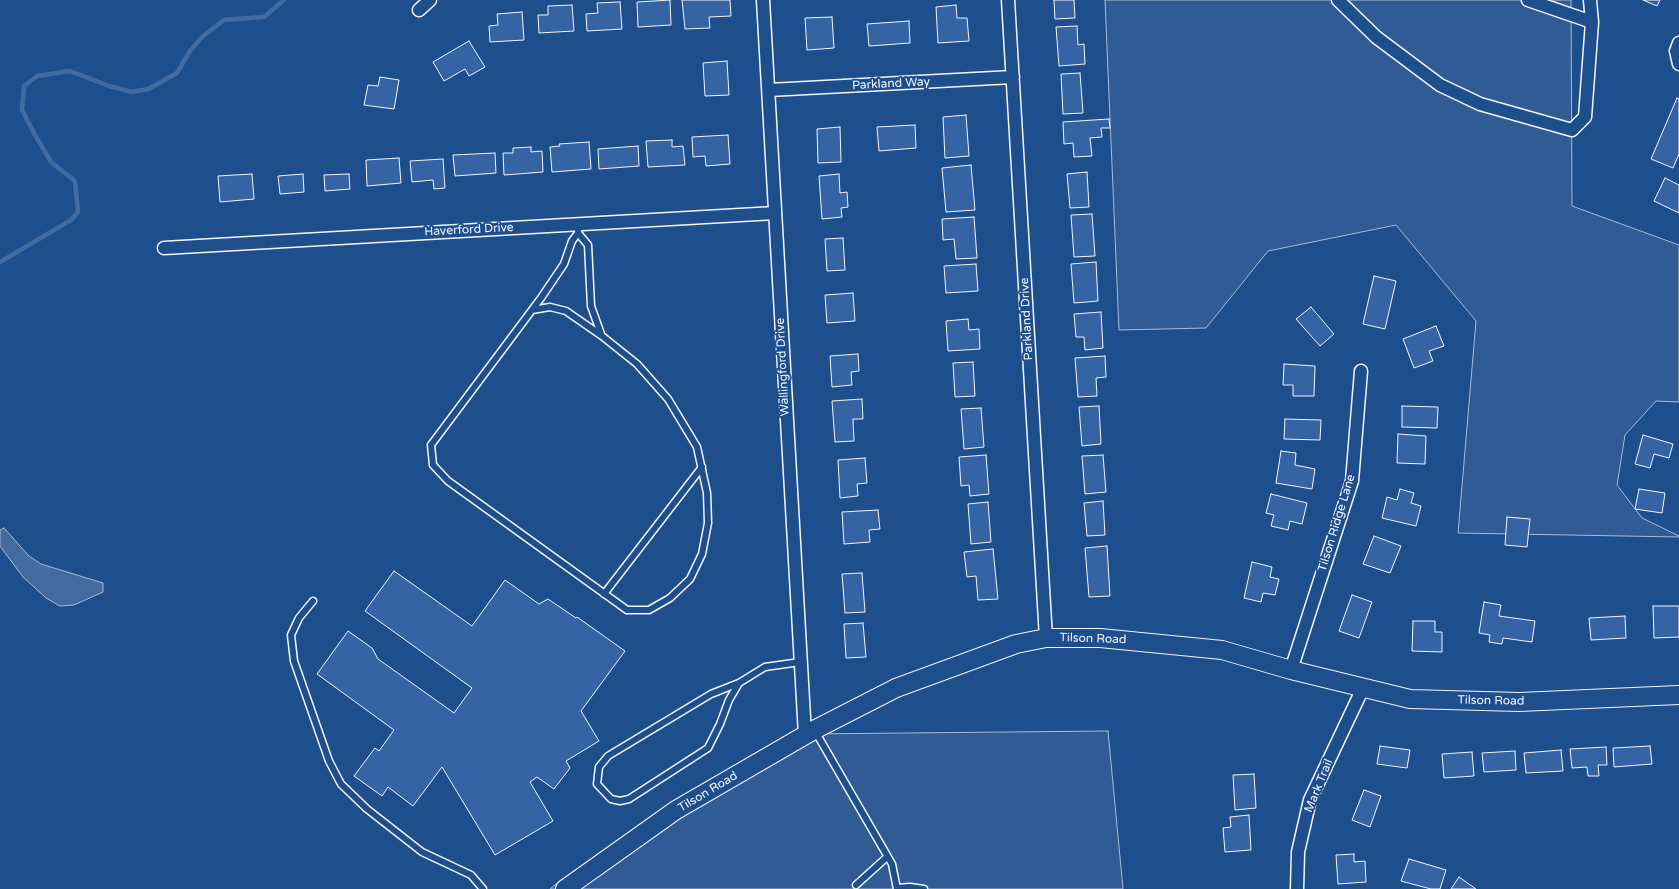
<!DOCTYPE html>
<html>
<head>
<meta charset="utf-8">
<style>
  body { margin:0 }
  canvas { display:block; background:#1f4e8c }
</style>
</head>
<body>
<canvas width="1679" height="889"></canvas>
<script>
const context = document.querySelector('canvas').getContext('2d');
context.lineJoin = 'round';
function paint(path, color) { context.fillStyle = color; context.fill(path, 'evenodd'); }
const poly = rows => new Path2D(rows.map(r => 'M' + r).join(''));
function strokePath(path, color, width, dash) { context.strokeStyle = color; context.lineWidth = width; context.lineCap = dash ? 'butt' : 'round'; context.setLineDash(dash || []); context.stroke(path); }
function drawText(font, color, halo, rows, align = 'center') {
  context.font = font + ' "Varela Round",sans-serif'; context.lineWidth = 4; context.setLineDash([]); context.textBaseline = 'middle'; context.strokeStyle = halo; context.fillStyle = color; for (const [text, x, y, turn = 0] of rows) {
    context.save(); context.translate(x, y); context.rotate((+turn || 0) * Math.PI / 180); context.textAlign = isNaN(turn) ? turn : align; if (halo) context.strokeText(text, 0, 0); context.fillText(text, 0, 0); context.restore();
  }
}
const green = poly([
  [1105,0,1571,0,1572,206,1679,245,1679,402,1656,401,1625,435,1617,485,1642,518,1679,536,1679,537,1458,533,1476,321,1396,225,1268,251,1206,328,1119,330,1105,0],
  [1108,731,1123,889,550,889,561,880,711,787,807,734,1108,731]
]);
const water = poly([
  [4,528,29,556,41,564,103,583,103,592,74,605,60,606,46,598,23,577,0,546,0,530,4,528]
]);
const stream = poly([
  [0,262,71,220,78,212,75,181,51,162,35,135,22,110,24,86,37,76,70,71,109,86,132,92,148,89,177,73,190,51,202,37,224,20,264,17,284,0]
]);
const building = poly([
  [670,0,671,25,638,27,637,2,670,0],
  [682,0,730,0,731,16,709,17,710,28,685,29,682,0],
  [1054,0,1074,0,1075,18,1055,19,1054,0],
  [1643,0,1660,0,1657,6,1643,0],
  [620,2,622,29,587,31,586,14,598,13,597,3,620,2],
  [572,5,574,31,539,33,538,15,548,15,548,6,572,5],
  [956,5,957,18,967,18,969,41,938,43,936,7,956,5],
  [522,12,524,40,490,42,489,26,498,25,497,14,522,12],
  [832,17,834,48,807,50,805,18,832,17],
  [909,21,910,43,869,46,867,24,909,21],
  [1077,26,1078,45,1084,44,1085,64,1059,66,1056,27,1077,26],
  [469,41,485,67,469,76,465,69,444,81,433,62,469,41],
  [727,61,729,95,705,96,703,63,727,61],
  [1080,73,1083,113,1063,114,1061,74,1080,73],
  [380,77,399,80,394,109,364,105,368,85,378,86,380,77],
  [1677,98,1679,99,1679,154,1673,168,1651,159,1677,98],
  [966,115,969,156,945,158,943,117,966,115],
  [1109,119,1110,128,1101,128,1102,137,1090,138,1092,156,1074,157,1073,143,1064,144,1063,122,1109,119],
  [915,125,916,148,879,151,877,127,915,125],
  [840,127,841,162,818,163,817,129,840,127],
  [728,135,730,164,706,166,705,156,693,157,692,137,728,135],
  [672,140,672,147,683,146,685,165,648,167,646,141,672,140],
  [589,142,591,169,552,172,550,147,560,146,559,144,589,142],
  [638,146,639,166,599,169,598,149,638,146],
  [531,147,531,152,542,151,543,172,504,175,503,153,513,153,513,148,531,147],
  [495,153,496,173,455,176,453,155,495,153],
  [399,158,401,183,367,186,366,160,399,158],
  [443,159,445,188,434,189,433,180,412,182,410,161,443,159],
  [971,165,975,210,946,212,942,168,971,165],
  [1087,172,1089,207,1070,208,1067,174,1087,172],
  [252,174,254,199,220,202,218,176,252,174],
  [303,174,304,192,280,194,278,176,303,174],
  [349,174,350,189,325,191,324,175,349,174],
  [839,174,840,193,847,192,848,207,841,208,842,217,822,219,819,176,839,174],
  [1665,178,1679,185,1679,213,1654,201,1665,178],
  [1092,214,1095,256,1074,257,1071,215,1092,214],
  [974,217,977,258,956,259,954,239,943,240,942,219,974,217],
  [843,238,845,270,827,271,825,239,843,238],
  [1096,262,1098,301,1074,303,1071,264,1096,262],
  [976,264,978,291,946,293,944,266,976,264],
  [1374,276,1396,281,1385,329,1363,324,1374,276],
  [853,293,855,321,827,323,825,295,853,293],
  [1311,307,1334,334,1320,346,1296,319,1311,307],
  [1101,312,1103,348,1085,350,1084,337,1076,337,1074,314,1101,312],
  [968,319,969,330,979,329,980,349,948,351,946,321,968,319],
  [1436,326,1444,346,1429,351,1433,361,1414,368,1403,339,1436,326],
  [858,354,859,371,851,372,852,385,832,387,830,356,858,354],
  [1105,356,1106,377,1096,378,1097,396,1078,397,1075,358,1105,356],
  [973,362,975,396,955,397,953,363,973,362],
  [1284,364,1315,366,1314,396,1293,396,1293,385,1283,385,1284,364],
  [862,399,863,419,853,419,854,441,835,442,832,401,862,399],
  [1099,406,1101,444,1082,446,1079,407,1099,406],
  [1402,406,1438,407,1437,428,1402,427,1402,406],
  [981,408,984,447,964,449,961,409,981,408],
  [1285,419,1321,420,1320,440,1284,439,1285,419],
  [1398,434,1426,436,1425,464,1397,463,1398,434],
  [1643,435,1673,444,1669,458,1654,454,1650,468,1635,464,1643,435],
  [1281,451,1296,453,1295,465,1315,469,1312,489,1276,483,1281,451],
  [986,455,989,494,970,496,969,485,961,486,959,457,986,455],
  [1103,455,1106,492,1085,494,1082,456,1103,455],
  [865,458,867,483,857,484,858,496,840,498,838,460,865,458],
  [1400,489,1414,493,1411,503,1421,506,1416,526,1382,518,1387,497,1397,500,1400,489],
  [1639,489,1665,493,1662,513,1635,509,1639,489],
  [1271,494,1307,503,1302,524,1290,521,1288,530,1271,526,1274,515,1266,513,1271,494],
  [1103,501,1105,535,1087,536,1084,503,1103,501],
  [988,502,991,542,971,544,968,504,988,502],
  [878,510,880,529,869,530,870,542,844,544,842,512,878,510],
  [1507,517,1530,519,1527,547,1505,545,1507,517],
  [1374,536,1401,546,1390,573,1363,564,1374,536],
  [1107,546,1110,596,1089,597,1085,548,1107,546],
  [993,549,998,599,978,600,976,576,967,577,964,552,993,549],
  [1252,562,1272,567,1270,577,1279,579,1275,595,1263,593,1261,602,1244,598,1252,562],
  [394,571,472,626,505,580,539,604,548,599,576,618,577,617,625,651,581,711,599,741,566,761,570,768,554,789,537,777,530,782,553,821,495,855,442,767,413,806,388,787,382,796,354,776,375,748,379,751,394,730,317,674,348,631,372,648,378,659,454,713,472,688,365,611,394,571],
  [862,573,865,612,845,613,842,574,862,573],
  [1352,595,1372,602,1359,638,1339,631,1352,595],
  [1484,602,1501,605,1499,616,1535,621,1532,642,1503,638,1502,644,1489,642,1490,635,1479,633,1484,602],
  [1653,606,1679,606,1679,637,1654,638,1653,606],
  [1625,616,1626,638,1591,640,1589,618,1625,616],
  [1413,621,1435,621,1435,632,1442,632,1442,652,1412,651,1413,621],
  [863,623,866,657,846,658,844,624,863,623],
  [1380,746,1410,750,1407,768,1377,764,1380,746],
  [1650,746,1652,764,1614,767,1613,748,1650,746],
  [1606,747,1607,765,1598,765,1599,776,1588,776,1587,767,1572,768,1570,749,1606,747],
  [1561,750,1563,771,1526,773,1524,753,1561,750],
  [1515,751,1516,770,1484,772,1482,753,1515,751],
  [1472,752,1474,776,1444,778,1442,754,1472,752],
  [1254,774,1256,808,1235,810,1233,775,1254,774],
  [1364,790,1381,796,1370,827,1352,820,1364,790],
  [1249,815,1251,850,1225,852,1223,828,1231,827,1230,817,1249,815],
  [1354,854,1354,862,1365,861,1366,882,1338,884,1336,855,1354,854],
  [1409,859,1446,870,1440,889,1431,889,1401,881,1409,859],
  [1459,877,1476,889,1451,889,1459,877]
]);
const lane = poly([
  [578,230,578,233,588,245,591,306,601,334],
  [532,310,550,307,566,311,602,336,637,364,668,399,697,447,707,493,708,523,702,554,690,579,670,598,649,610,627,610,448,481,433,465,431,445,541,298,564,264,572,241,578,233],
  [604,594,702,467],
  [313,601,299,618,291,635,294,661,329,761,341,784,367,809,422,852,471,875,483,889],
  [739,683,729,700,720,724,708,748,629,799,620,801,611,799,597,784,599,767,608,756,711,694,739,683,765,667,800,662],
  [815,731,892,864,897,889],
  [856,885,887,857],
  [897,888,910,887,924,889]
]);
const street = poly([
  [763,0,805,735],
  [1008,0,1046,638],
  [1338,0,1376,37,1440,85,1480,104,1572,130,1585,117,1592,22,1528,0],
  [1590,0,1592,22],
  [419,10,430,0],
  [1679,43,1676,51,1679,64],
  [769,90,1013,77],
  [164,248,775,213],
  [1291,670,1352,481,1361,371],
  [1297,889,1298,852,1310,800,1363,688]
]);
const secondary = poly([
  [565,889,676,810,814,730,896,688,1016,644,1046,638,1100,638,1222,650,1291,670,1410,699,1519,702,1679,695]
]);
const streetNames = [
  ["Parkland Way",891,84,-3],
  ["Haverford Drive",469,230,-3],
  ["Parkland Drive",1027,319,-93],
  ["Wallingford Drive",783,367,-93],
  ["Tilson Ridge Lane",1337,523,-73],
  ["Tilson Road",1093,639,2],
  ["Tilson Road",1491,701,1],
  ["Mark Trail",1319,786,-68],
  ["Tilson Road",708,792,-31]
];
paint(green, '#305b95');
strokePath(green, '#a8bbd7', 1);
paint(water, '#446ba0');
strokePath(water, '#a8bbd7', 1);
strokePath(stream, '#446ba0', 4.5);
paint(building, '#3563a3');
strokePath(building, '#f2f6ff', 1);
strokePath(lane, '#f2f6ff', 9);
strokePath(street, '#f2f6ff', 15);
strokePath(secondary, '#f2f6ff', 20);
strokePath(lane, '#1f4e8c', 6);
strokePath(street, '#1f4e8c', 12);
strokePath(secondary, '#1f4e8c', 18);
drawText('12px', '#f2f6ff', '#1f4e8c', streetNames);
</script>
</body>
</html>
